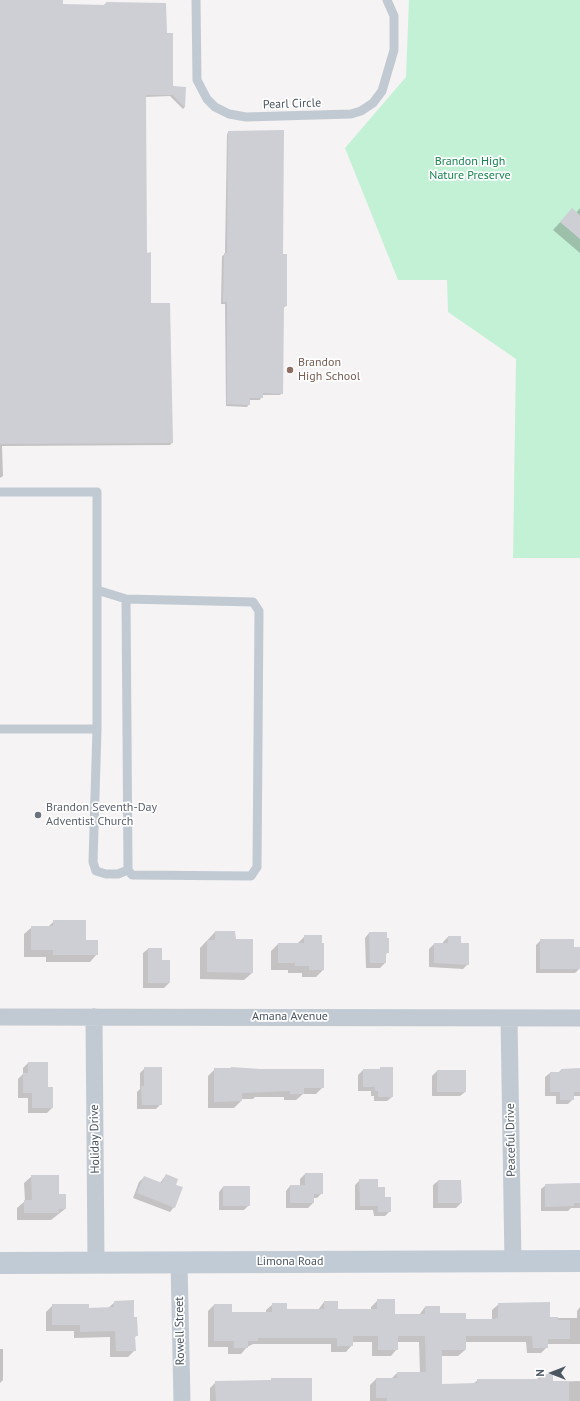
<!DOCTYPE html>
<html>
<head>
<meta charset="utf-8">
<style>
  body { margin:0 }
  #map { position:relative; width:580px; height:1401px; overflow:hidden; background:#f5f3f3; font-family:"PT Sans",sans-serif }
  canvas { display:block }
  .north { position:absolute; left:532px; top:1353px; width:40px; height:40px; -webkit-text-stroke:3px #fff; paint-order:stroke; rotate:270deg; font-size:11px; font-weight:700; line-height:16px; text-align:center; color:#4a5661 }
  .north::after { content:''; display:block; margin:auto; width:14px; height:18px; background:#4a5661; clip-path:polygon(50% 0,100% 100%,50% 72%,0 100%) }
</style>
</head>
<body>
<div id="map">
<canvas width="580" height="1401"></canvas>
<div class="north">N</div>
</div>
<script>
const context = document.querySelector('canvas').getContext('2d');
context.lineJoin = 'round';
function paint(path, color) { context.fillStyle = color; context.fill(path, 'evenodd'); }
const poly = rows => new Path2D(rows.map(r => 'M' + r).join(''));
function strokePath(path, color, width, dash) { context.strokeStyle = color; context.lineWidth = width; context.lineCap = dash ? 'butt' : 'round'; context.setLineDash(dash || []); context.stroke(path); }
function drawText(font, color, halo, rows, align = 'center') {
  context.font = font + ' "PT Sans",sans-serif'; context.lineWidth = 3.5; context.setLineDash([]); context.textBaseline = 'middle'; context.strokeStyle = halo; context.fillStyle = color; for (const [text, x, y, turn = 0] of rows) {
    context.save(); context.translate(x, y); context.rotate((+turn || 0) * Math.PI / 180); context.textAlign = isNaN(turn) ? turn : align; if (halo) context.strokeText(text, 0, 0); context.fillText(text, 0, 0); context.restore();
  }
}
const green = poly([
  [409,0,580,0,580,558,513,558,516,359,448,312,447,280,398,280,345,148,406,77]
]);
const shadow = poly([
  [0,0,62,0,62,5,104,5,106,3,166,34,172,87,185,88,184,108,183,109,170,96,145,97,146,254,150,304,172,443,170,445,2,446,3,476,0,478],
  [229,132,282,255,286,306,283,308,282,393,280,395,262,395,260,400,249,400,249,404,247,407,226,406,225,304,221,304,222,256,225,254,227,134],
  [580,208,580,253,553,230,565,217,576,213],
  [54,921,85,941,97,954,90,962,46,962,46,957,24,957,24,934,32,927,48,927],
  [215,932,235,940,252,973,244,980,200,979,200,948],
  [369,933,386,939,388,952,385,955,385,963,380,968,366,968,365,938],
  [305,936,323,970,316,977,302,977,302,973,288,973,288,970,271,970,271,951,278,944,297,944],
  [448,937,460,944,468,964,463,969,429,967,429,949,434,944,443,944,443,942],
  [541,940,573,948,580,948,580,968,575,973,536,973,536,945],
  [148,949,161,949,161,961,169,983,164,988,143,988,143,953],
  [28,1063,47,1088,52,1108,47,1113,28,1113,28,1098,18,1098,18,1079,23,1074,23,1068],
  [145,1068,161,1104,156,1109,137,1109,137,1092,140,1089,140,1073],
  [245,1068,245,1069,323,1087,316,1094,303,1094,296,1100,284,1100,284,1097,255,1097,253,1099,241,1099,241,1101,234,1108,208,1108,208,1076,215,1069],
  [381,1068,392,1097,387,1101,374,1101,374,1096,371,1096,371,1091,358,1091,358,1075,363,1070,378,1070],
  [561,1070,580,1073,580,1096,573,1096,573,1099,568,1104,556,1104,556,1096,545,1096,545,1077,550,1073,558,1073],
  [437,1071,465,1092,460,1096,432,1096,432,1076],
  [305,1174,322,1193,317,1198,313,1198,313,1203,308,1208,286,1208,286,1191,290,1186,300,1186,300,1179],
  [166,1175,175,1185,174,1207,170,1212,133,1198,139,1182,144,1177,160,1183],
  [32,1176,58,1195,65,1209,51,1220,17,1220,17,1208,25,1201,24,1183],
  [360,1180,377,1188,390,1211,385,1216,374,1216,373,1210,355,1210,355,1185],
  [438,1181,460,1181,461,1203,456,1208,433,1208,433,1185],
  [580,1184,580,1208,571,1208,568,1211,541,1211,541,1189,546,1185],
  [223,1187,249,1205,244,1210,219,1210,219,1192],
  [378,1300,394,1315,419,1315,425,1307,439,1314,465,1320,492,1320,492,1310,499,1304,549,1318,577,1318,577,1311,580,1307,580,1344,547,1344,547,1347,541,1353,527,1353,526,1342,465,1342,465,1350,458,1356,441,1356,441,1385,473,1384,478,1380,536,1380,541,1375,552,1382,580,1381,580,1401,370,1401,370,1385,376,1379,391,1379,397,1373,420,1373,419,1342,397,1342,397,1349,391,1356,372,1356,372,1342,352,1342,352,1345,346,1352,331,1352,331,1344,253,1344,247,1347,241,1354,228,1354,228,1347,208,1347,208,1311,214,1305,231,1305,231,1313,266,1313,266,1310,273,1304,286,1310,318,1310,324,1302,337,1302,337,1310,371,1310,371,1307],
  [115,1302,133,1318,137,1335,134,1338,135,1350,128,1357,110,1357,110,1337,74,1338,74,1331,46,1331,46,1312,53,1305,88,1309,108,1308],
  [0,1349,3,1349,3,1380,0,1383],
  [216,1382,311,1401,210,1401,210,1388]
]);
const building = poly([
  [0,0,63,0,63,4,106,5,106,2,166,3,167,33,173,33,173,86,186,87,185,108,173,95,146,95,147,253,151,252,151,303,170,303,173,443,0,444],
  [284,130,283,254,287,254,287,306,284,306,283,394,263,393,263,398,250,398,250,405,227,404,227,302,223,302,224,253,227,253,228,131],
  [572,208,580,215,580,239,560,222],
  [53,920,86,920,86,940,98,940,98,955,53,955,53,950,31,950,31,926,53,926],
  [215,931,235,931,236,939,253,939,253,973,207,972,207,940,215,940],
  [369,932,387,932,387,938,389,938,389,953,386,953,386,963,370,963],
  [304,935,322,935,322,943,324,943,324,970,309,970,309,966,295,966,295,963,278,963,278,943,304,943],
  [448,936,461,936,461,943,469,943,469,965,434,963,434,943,448,943],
  [540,939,574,939,574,947,580,947,580,969,540,969],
  [148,948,162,948,162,960,170,960,170,983,148,983],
  [28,1062,48,1062,48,1087,53,1087,53,1108,32,1108,32,1093,23,1093,23,1073,28,1073],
  [144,1067,162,1067,162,1105,142,1105,141,1086,144,1086],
  [231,1067,260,1069,324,1069,324,1088,304,1088,304,1094,290,1094,290,1091,242,1093,242,1101,214,1102,214,1068,231,1068],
  [380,1067,393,1067,393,1097,378,1097,378,1091,375,1091,375,1087,363,1087,363,1069,380,1069],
  [580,1068,580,1092,574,1092,574,1100,560,1100,560,1092,550,1092,550,1072,561,1072,561,1069],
  [437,1070,466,1070,466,1092,437,1092],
  [305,1173,323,1173,323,1194,314,1194,314,1203,290,1203,290,1185,305,1185],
  [166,1174,178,1179,176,1185,183,1187,175,1208,137,1193,144,1176,162,1183],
  [31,1175,59,1175,59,1194,66,1194,66,1209,59,1209,59,1213,24,1213,24,1200,32,1200],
  [359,1179,378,1179,378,1187,385,1187,385,1197,391,1197,391,1212,378,1212,378,1206,360,1206],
  [438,1180,461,1180,462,1203,438,1203],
  [580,1183,580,1203,574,1203,574,1206,545,1207,545,1184],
  [223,1186,250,1186,250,1206,223,1206],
  [377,1299,395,1299,395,1314,425,1314,425,1306,440,1306,440,1313,466,1313,466,1319,495,1319,498,1317,498,1303,550,1302,550,1317,558,1317,558,1320,570,1320,570,1339,548,1339,548,1348,533,1348,532,1336,466,1336,466,1350,442,1350,442,1384,477,1383,477,1379,540,1379,540,1374,553,1374,553,1381,569,1381,569,1401,387,1401,387,1398,376,1398,376,1378,397,1378,397,1372,426,1372,425,1336,398,1336,398,1350,378,1350,378,1336,353,1336,353,1346,337,1346,337,1338,258,1338,258,1341,248,1341,248,1348,234,1348,234,1341,214,1341,214,1304,232,1304,232,1312,272,1312,272,1303,287,1303,287,1309,324,1309,324,1301,338,1301,338,1309,377,1309],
  [134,1300,134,1317,137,1317,138,1336,135,1336,136,1351,116,1351,115,1331,80,1332,80,1325,52,1325,52,1304,89,1304,89,1308,114,1307,114,1301],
  [271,1378,312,1378,312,1401,216,1401,215,1381,271,1380]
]);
const lane = poly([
  [196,0,197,80,207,99,215,107,229,114,246,117,351,114,361,111,373,103,382,91,394,50,394,16,387,0],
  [0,492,97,492,97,729,0,729],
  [97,590,126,599,253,602,259,611,257,867,251,876,132,875,128,870,126,599],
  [97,729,93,862,96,871,106,874,118,874,128,870]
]);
const street = poly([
  [0,1017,580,1018],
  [94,1017,96,1262],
  [509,1018,513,1262],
  [179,1262,182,1401]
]);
const secondary = poly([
  [0,1263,580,1261]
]);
const markers = [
  [290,370,4,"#8d6e63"],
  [38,815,4,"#6b7280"]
];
const streetNames = [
  ["Pearl Circle",292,104,-2],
  ["Amana Avenue",290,1017],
  ["Holiday Drive",95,1139,-91],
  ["Peaceful Drive",511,1140,-91],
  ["Limona Road",290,1262],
  ["Rowell Street",180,1331,-91]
];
const parkNames = [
  ["Brandon High",470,162],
  ["Nature Preserve",470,176]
];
const educationNames = [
  ["Brandon",298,363],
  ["High School",298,377]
];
const worshipNames = [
  ["Brandon Seventh-Day",46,808],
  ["Adventist Church",46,822]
];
paint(green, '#c3f1d5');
paint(shadow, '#0003');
paint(building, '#cdcfd5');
strokePath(lane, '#c1cad2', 9);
strokePath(street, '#c1cad2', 17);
strokePath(secondary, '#c1cbd6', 22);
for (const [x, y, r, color] of markers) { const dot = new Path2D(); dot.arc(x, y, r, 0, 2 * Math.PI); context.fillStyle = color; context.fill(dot); strokePath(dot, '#fff', 1.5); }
drawText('12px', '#4a5661', '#fff', streetNames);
drawText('12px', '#17864f', '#fff', parkNames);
drawText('12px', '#785e54', '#fff', educationNames, 'left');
drawText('12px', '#5b616d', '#fff', worshipNames, 'left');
</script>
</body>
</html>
